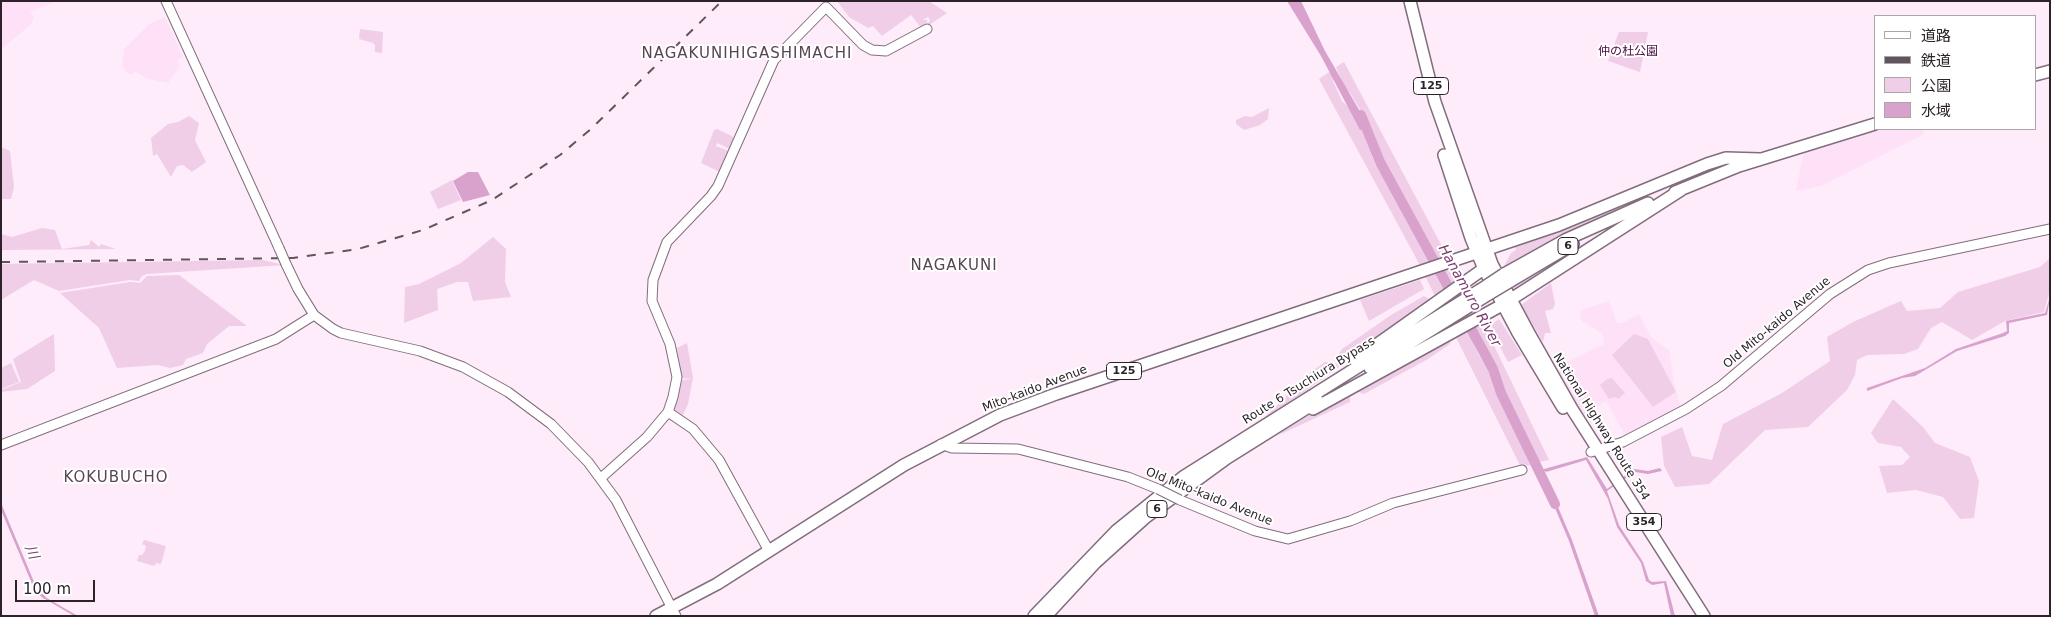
<!DOCTYPE html>
<html>
<head>
<meta charset="utf-8">
<style>
  body { margin:0 }
  #map { position:relative; width:2051px; height:617px; overflow:hidden; background:#feecfa; font-family:"DejaVu Sans","Noto Sans JP",sans-serif }
  canvas { display:block }
  .frame { position:absolute; inset:0; border:2px solid #2b2329; pointer-events:none }
  .legend { position:absolute; left:1874px; top:15px; width:162px; height:115px; box-sizing:border-box; background:#fff; border:1px solid #aaa7a9; margin:0; padding:6px 9px; list-style:none; font-size:15px; color:#2b2329 }
  .legend li { display:flex; align-items:center; gap:10px; height:25px }
  .legend b { width:25px; border:1px solid #aaa7a9 }
  .scale { position:absolute; left:15px; top:580px; width:80px; height:22px; box-sizing:border-box; border:2px solid #2b2329; border-top:0; padding-left:6px; font-size:15px; line-height:18px; white-space:nowrap; color:#2b2329; -webkit-text-stroke:4px #fff; paint-order:stroke }
</style>
</head>
<body>
<div id="map">
<canvas width="2051" height="617"></canvas>
<div class="frame"></div>
<ul class="legend">
<li><b style="height:6px;background:#fff"></b>道路</li>
<li><b style="height:6px;background:#60555d"></b>鉄道</li>
<li><b style="height:14px;background:#f0cee8"></b>公園</li>
<li><b style="height:14px;background:#d8a2cc"></b>水域</li>
</ul>
<div class="scale">100 m</div>
</div>
<script>
const context = document.querySelector('canvas').getContext('2d');
context.lineJoin = 'round';
function paint(path, color) { context.fillStyle = color; context.fill(path, 'evenodd'); }
const poly = rows => new Path2D(rows.map(r => 'M' + r).join(''));
function strokePath(path, color, width, dash) { context.strokeStyle = color; context.lineWidth = width; context.lineCap = dash ? 'butt' : 'round'; context.setLineDash(dash || []); context.stroke(path); }
function drawText(font, color, halo, rows, align = 'center') {
  context.font = font + ' "DejaVu Sans","Noto Sans JP",sans-serif'; context.lineWidth = 4; context.setLineDash([]); context.textBaseline = 'middle'; context.strokeStyle = halo; context.fillStyle = color; for (const [text, x, y, turn = 0] of rows) {
    context.save(); context.translate(x, y); context.rotate((+turn || 0) * Math.PI / 180); context.textAlign = isNaN(turn) ? turn : align; if (halo) context.strokeText(text, 0, 0); context.fillText(text, 0, 0); context.restore();
  }
}
const built = poly([
  [1,1,57,1,30,12,34,18,31,24,1,50],
  [165,17,183,57,177,60,180,66,168,83,148,79,134,71,133,74,127,73,122,66,124,49,149,24],
  [1881,129,1922,129,1924,134,1821,186,1796,191,1804,151],
  [1609,301,1617,323,1622,323,1639,314,1651,337,1669,350,1674,383,1681,408,1626,437,1606,401,1582,417,1554,371,1569,361,1604,344,1603,334,1582,321,1580,315,1581,310]
]);
const green = poly([
  [837,1,929,1,947,13,926,27,930,20,928,17,923,20,928,20,922,29,911,15,882,36,873,26,868,28,849,17],
  [360,29,383,32,382,53,375,52,375,45,373,43,359,39],
  [1619,32,1648,32,1640,72,1608,61],
  [1344,62,1487,331,1549,460,1539,462,1518,417,1512,411,1493,363,1480,338,1475,336,1451,288,1447,285,1449,283,1437,258,1383,160,1364,116,1349,91,1346,91,1336,67],
  [1329,72,1334,77,1333,81,1342,101,1357,115,1375,164,1410,222,1411,227,1419,236,1454,307,1465,322,1466,327,1479,355,1491,372,1494,388,1516,427,1530,465,1521,467,1415,256,1319,79],
  [1269,108,1268,119,1260,125,1244,130,1236,124,1236,120,1245,116,1252,117],
  [189,116,199,123,195,140,206,162,192,172,183,165,177,166,171,177,157,154,153,156,151,138,168,124,178,122],
  [717,129,732,136,734,139,730,149,717,143,716,146,729,151,720,172,701,163,714,130],
  [1,147,10,151,14,187,11,199,1,199],
  [452,180,461,200,438,209,430,192],
  [1619,205,1620,210,1562,238,1559,236,1502,270,1511,253,1516,250,1514,243],
  [1612,227,1613,229,1518,294,1512,291,1510,286,1513,284],
  [42,228,55,230,62,249,89,245,91,240,99,247,101,244,116,249,1,250,1,234,12,237],
  [493,237,506,249,505,282,511,297,473,301,468,282,457,282,437,289,438,310,404,323,405,287,419,284,461,263],
  [2050,258,2050,290,2044,312,2005,321,1972,340,1942,322,1931,328,1918,349,1904,354,1867,355,1857,360,1855,375,1847,390,1808,427,1765,430,1709,484,1675,487,1664,466,1661,437,1682,427,1692,456,1712,460,1723,424,1782,393,1830,361,1827,337,1853,322,1901,301,1907,311,1940,308,1958,292,2040,267],
  [262,260,285,265,147,274,142,276,139,281,130,280,59,291,34,280,1,300,1,264],
  [179,275,247,326,229,326,207,344,203,353,186,359,183,365,170,368,158,365,117,368,99,328,60,293,130,282,140,283,147,276],
  [1420,280,1424,289,1369,321,1360,300],
  [1551,283,1555,304,1553,309,1545,311,1551,333,1545,333,1543,342,1521,305],
  [1424,296,1433,301,1257,425,1311,372,1325,362,1329,362,1333,366,1338,362,1336,358,1342,349,1391,315],
  [1499,319,1522,355,1508,362,1489,326],
  [54,334,55,371,27,389,1,392,1,390,21,382,13,359],
  [1634,334,1648,339,1676,392,1653,407,1612,355],
  [1451,336,1450,344,1428,359,1364,394,1356,391,1350,396,1350,402,1281,434,1280,433,1355,388],
  [687,343,693,378,688,404,682,417,674,410,682,380,692,379,681,378,677,348],
  [11,363,19,382,1,389,1,368],
  [1612,378,1625,393,1618,399,1615,397,1609,399,1600,385,1607,379],
  [1893,399,1923,427,1935,443,1970,457,1979,481,1974,518,1960,519,1943,497,1916,490,1887,493,1879,466,1902,465,1910,457,1901,447,1878,443,1871,433],
  [144,540,166,546,161,564,156,563,154,566,137,561,139,555,142,555,145,551,146,546,142,544]
]);
const water = poly([
  [1287,1,1301,1,1325,51,1369,127,1360,130,1321,56],
  [468,172,478,172,490,195,463,202,453,181],
  [2050,297,2047,315,2009,323,2009,333,2005,336,1957,351,1915,376,1902,378,1867,391,1867,388,1925,368,1956,349,2003,333,2007,331,2006,321,2045,313],
  [1587,457,1607,489,1634,469,1648,471,1660,468,1662,471,1648,474,1635,472,1607,491,1619,525,1643,562,1649,580,1652,582,1666,581,1675,616,1671,616,1664,583,1652,585,1646,581,1641,563,1617,527,1608,499,1586,460,1546,472,1544,469],
  [1552,493,1572,540,1599,616,1595,616,1569,541,1549,494],
  [1,503,37,589,46,597,44,599,35,591,1,510]
]);
const stream = poly([
  [1538,471,1545,470],
  [45,598,76,616]
]);
const river = poly([
  [1361,115,1380,162,1493,369,1501,393,1555,504]
]);
const secondary = poly([
  [166,1,279,248],
  [286,264,298,289,314,315,333,329,341,333,420,351,463,367,508,392,551,424,588,462,616,500,676,616],
  [668,412,693,429,719,460,769,551],
  [941,444,952,448,1018,449,1128,477,1158,489],
  [1,445,276,339,314,315],
  [1591,452,1623,442,1686,409,1721,386,1830,294,1868,270,1889,263,2050,229],
  [601,478,647,437,668,412,673,397,677,377,670,344,652,301,653,280,667,242,711,196,718,186,774,60,826,7,863,45,872,50,886,51,927,29],
  [1180,500,1255,531,1288,539,1350,521,1393,503,1522,470]
]);
const highway = poly([
  [1410,1,1435,102,1492,264,1530,335,1572,409,1704,616],
  [2035,75,2050,71],
  [1444,155,1471,238,1484,269,1518,333,1563,408],
  [1675,192,1739,166,1875,124],
  [1504,274,1565,240,1648,203],
  [1509,282,1573,244],
  [1355,360,1489,265],
  [1370,368,1484,297],
  [1313,409,1502,305,1681,190],
  [656,616,717,584,904,465,1000,415,1056,394,1559,225,1707,164,1726,158,1760,159],
  [1034,616,1116,531,1183,477,1480,290],
  [1046,616,1095,563,1146,517,1227,458,1318,401]
]);
const rail = poly([
  [1,262,293,258,358,249,423,230,492,200,560,155,591,129,722,1]
]);
const secondaryBridge = poly([
  [279,248,286,264],
  [1158,489,1180,500]
]);
const highwayBridge = poly([
  [1480,290,1504,274],
  [1484,297,1509,282]
]);
const shields = [
  [1431,86,35],
  [1568,246,20],
  [1124,371,35],
  [1157,509,20],
  [1644,522,35]
];
const shieldNames = [
  ["125",1431,86],
  ["6",1568,246],
  ["125",1124,371],
  ["6",1157,509],
  ["354",1644,522]
];
const parkNames = [
  ["仲の杜公園",1628,52]
];
const streetNames = [
  ["Old Mito-kaido Avenue",1777,323,-40],
  ["Route 6 Tsuchiura Bypass",1309,381,-32],
  ["Mito-kaido Avenue",1035,389,-21],
  ["National Highway Route 354",1601,427,58],
  ["Old Mito-kaido Avenue",1209,497,22]
];
const waterNames = [
  ["Hanamuro River",1469,296,61],
  ["川",31,552,67]
];
const quarterNames = [
  ["NAGAKUNIHIGASHIMACHI",747,54],
  ["NAGAKUNI",954,266],
  ["KOKUBUCHO",116,478]
];
paint(built, '#fee1f7');
paint(green, '#f0cee8');
paint(water, '#d8a2cc');
strokePath(stream, '#d8a2cc', 2);
strokePath(river, '#d8a2cc', 10);
strokePath(secondary, '#816d7c', 11);
strokePath(highway, '#816d7c', 14);
strokePath(secondary, '#fff', 9);
strokePath(highway, '#fff', 11);
strokePath(rail, '#60555d', 2, [9, 9]);
strokePath(secondaryBridge, '#816d7c', 11, []);
strokePath(highwayBridge, '#816d7c', 14, []);
strokePath(secondaryBridge, '#fff', 9);
strokePath(highwayBridge, '#fff', 11);
for (const [x, y, w] of shields) { const box = new Path2D(); box.roundRect(x - w / 2, y - 8.5, w, 17, 4); context.fillStyle = '#fff'; context.fill(box); strokePath(box, '#2b2329', 1); }
drawText('bold 11px', '#2b2329', null, shieldNames);
drawText('12px', '#47083f', '#fff', parkNames);
drawText('12px', '#2b2329', '#fff', streetNames);
drawText('italic 14px', '#7c3c70', '#fff', waterNames);
context.letterSpacing = '1px';
drawText('15px', '#574553', '#fff', quarterNames);
context.letterSpacing = '0px';
</script>
</body>
</html>
